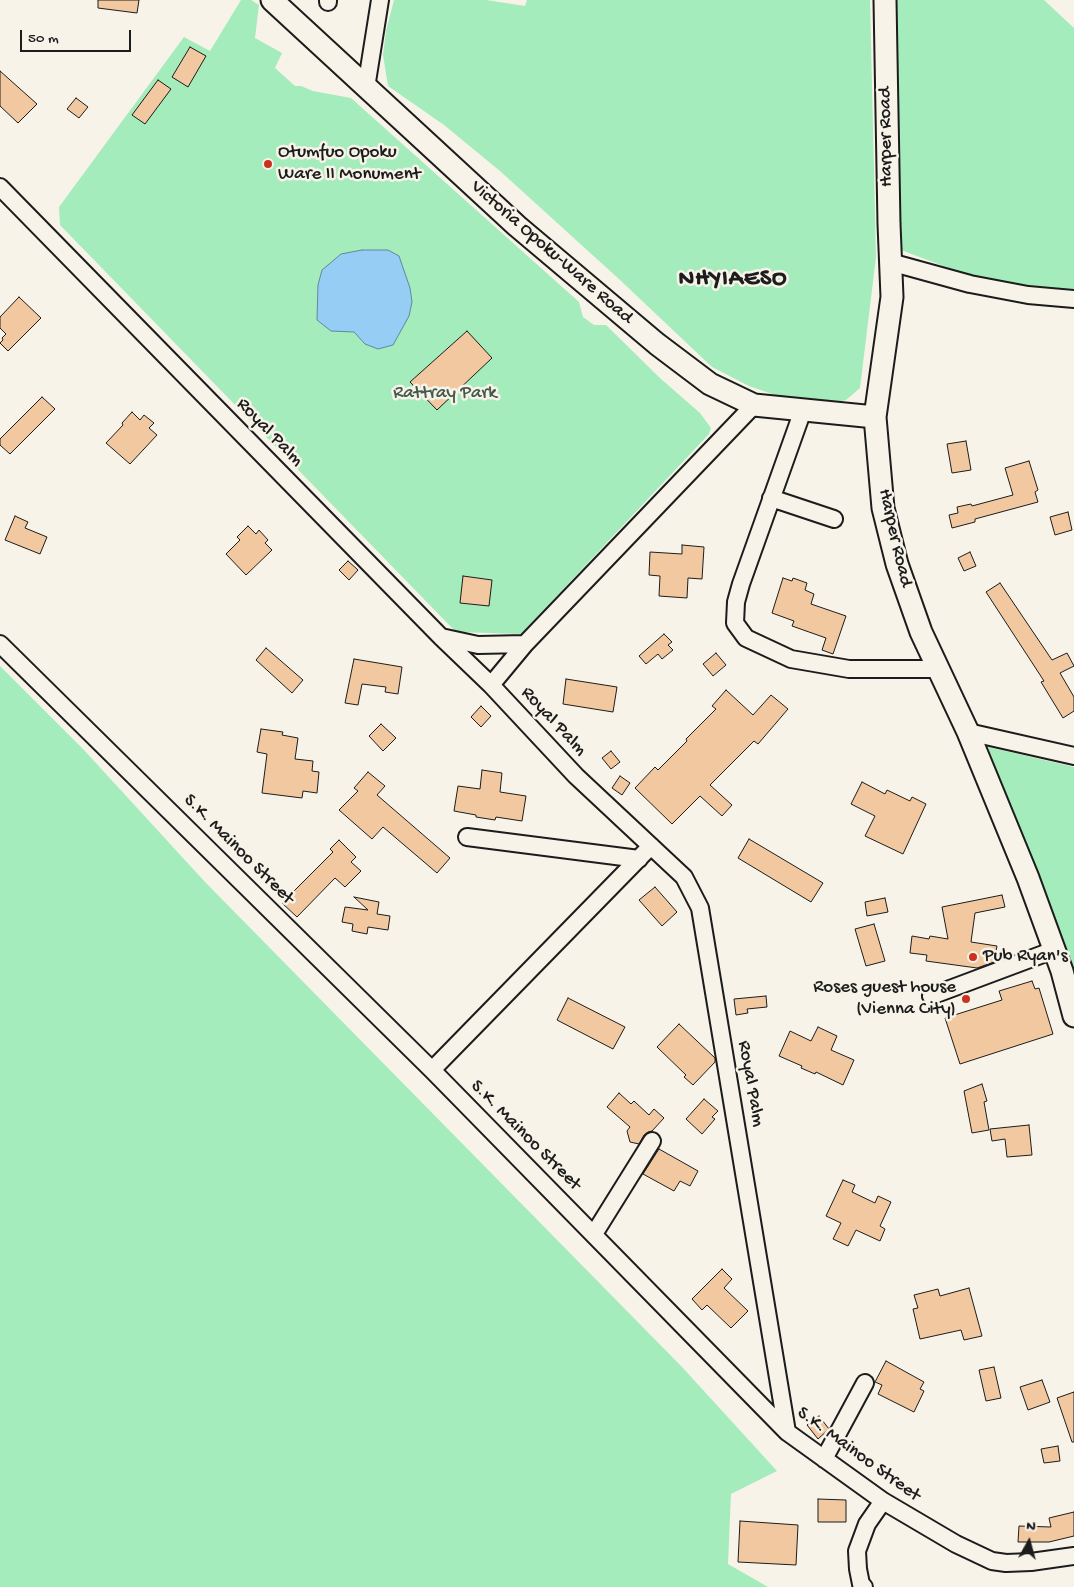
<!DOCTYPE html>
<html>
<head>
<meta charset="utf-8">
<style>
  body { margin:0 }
  #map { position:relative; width:1074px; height:1587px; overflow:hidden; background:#f7f3e8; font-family:"Gochi Hand",sans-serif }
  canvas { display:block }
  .north { position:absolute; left:1004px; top:1517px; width:50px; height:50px; -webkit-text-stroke:4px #f7f3e8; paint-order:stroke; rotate:7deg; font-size:14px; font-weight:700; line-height:20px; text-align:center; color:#1c1c1c }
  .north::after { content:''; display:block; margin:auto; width:18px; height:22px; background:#1c1c1c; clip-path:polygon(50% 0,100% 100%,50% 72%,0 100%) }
  .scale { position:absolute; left:20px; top:30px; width:111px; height:22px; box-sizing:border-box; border:2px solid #1c1c1c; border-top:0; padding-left:6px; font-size:15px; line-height:18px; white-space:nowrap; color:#1c1c1c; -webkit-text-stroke:4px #f7f3e8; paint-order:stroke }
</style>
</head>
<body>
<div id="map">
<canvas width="1074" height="1587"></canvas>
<div class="north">N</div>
<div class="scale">50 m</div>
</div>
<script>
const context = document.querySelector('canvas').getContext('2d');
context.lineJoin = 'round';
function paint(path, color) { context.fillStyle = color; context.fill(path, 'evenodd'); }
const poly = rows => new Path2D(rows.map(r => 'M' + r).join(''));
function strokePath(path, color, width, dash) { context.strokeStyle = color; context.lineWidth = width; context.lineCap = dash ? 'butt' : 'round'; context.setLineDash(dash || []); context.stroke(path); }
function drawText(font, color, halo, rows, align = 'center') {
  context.font = font + ' "Gochi Hand",sans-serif'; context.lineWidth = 5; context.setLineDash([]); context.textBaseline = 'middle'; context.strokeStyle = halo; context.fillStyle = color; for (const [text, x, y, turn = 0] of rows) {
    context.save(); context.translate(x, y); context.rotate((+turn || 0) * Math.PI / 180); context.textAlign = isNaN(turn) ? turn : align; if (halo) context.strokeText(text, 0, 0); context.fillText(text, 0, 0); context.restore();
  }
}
const green = poly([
  [241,0,251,0,259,5,255,38,282,53,275,68,295,86,301,86,313,91,351,98,579,302,583,317,594,325,606,325,661,379,700,413,711,428,709,434,521,634,456,632,60,225,59,207,184,37,210,51],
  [394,0,486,0,525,6,527,0,870,0,876,257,860,388,846,400,831,404,781,397,749,386,712,367,620,280,500,171,444,125,388,86,383,55,386,31],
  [893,0,1044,0,1074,28,1074,291,1059,291,1000,283,962,273,901,250],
  [0,666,84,750,205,882,682,1367,777,1471,731,1494,728,1564,768,1587,0,1587],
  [988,747,1074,767,1074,980]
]);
const water = poly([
  [362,250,388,250,399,256,410,288,412,302,409,316,393,345,378,349,365,344,354,332,331,331,317,320,318,285,322,270,341,254,362,250]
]);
const building = poly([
  [98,0,139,0,137,13,98,8,98,0],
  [190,47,206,56,188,87,172,77,190,47],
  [0,71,37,104,18,123,0,106,0,71],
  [158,80,171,89,145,124,132,115,158,80],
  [76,98,88,107,79,118,67,109,76,98],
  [19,297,41,318,8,351,0,343,3,340,2,338,6,334,0,328,0,317,19,297],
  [467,331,492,358,437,410,410,382,467,331],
  [42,397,55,409,10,454,0,445,0,439,42,397],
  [132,412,140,420,144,415,154,423,149,428,157,435,130,464,106,443,123,425,122,423,132,412],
  [966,441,971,470,952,473,947,444,966,441],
  [1029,461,1038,490,1035,492,1038,502,975,519,975,522,952,528,949,515,958,513,957,507,971,504,972,506,1013,495,1005,468,1029,461],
  [1068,512,1072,530,1055,535,1050,517,1068,512],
  [15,516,28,522,25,528,47,537,40,554,5,540,15,516],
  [248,526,256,534,259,530,268,540,265,543,272,550,246,575,226,554,240,540,237,537,248,526],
  [682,545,704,547,702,579,688,578,687,598,659,596,660,576,649,575,650,552,682,554,682,545],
  [970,552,976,566,964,571,958,558,970,552],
  [348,561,358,570,349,580,339,570,348,561],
  [463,576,492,580,489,606,460,603,463,576],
  [783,578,792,581,793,578,807,583,805,590,814,594,811,604,846,616,833,654,822,650,826,638,792,626,794,621,772,613,783,578],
  [1000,583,1052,660,1067,653,1074,666,1060,673,1074,697,1074,711,1063,718,1041,682,1044,681,986,592,1000,583],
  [664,634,672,642,668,645,673,650,662,659,658,654,646,664,639,656,664,634],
  [266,648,303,680,292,693,256,660,266,648],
  [716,653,726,665,713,676,703,664,716,653],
  [354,659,402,667,398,694,385,692,386,687,362,684,358,705,345,703,354,659],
  [566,679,617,687,613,712,563,704,566,679],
  [726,690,753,715,771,695,788,709,758,744,754,741,710,785,732,805,722,816,700,796,672,824,635,788,655,767,658,770,687,741,686,739,716,709,712,706,726,690],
  [481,706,491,716,481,727,471,717,481,706],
  [381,724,396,738,383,751,369,736,381,724],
  [261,729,283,732,282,735,298,738,295,759,313,761,312,771,319,772,317,793,303,791,302,798,262,793,267,754,257,752,261,729],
  [611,751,620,762,611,769,602,758,611,751],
  [482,770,502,773,500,792,526,796,522,821,496,817,495,820,476,817,476,815,454,811,458,786,480,789,482,770],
  [368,772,385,786,377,795,450,858,437,873,383,827,372,839,339,810,358,791,354,788,368,772],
  [620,776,630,783,622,795,612,788,620,776],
  [862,782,885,794,887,790,910,801,912,797,926,804,903,854,865,836,875,816,851,804,862,782],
  [749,839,823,883,811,902,738,858,749,839],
  [339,840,356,857,351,862,361,871,345,887,335,878,297,917,282,903,333,852,330,849,339,840],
  [655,887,677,912,662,926,639,900,655,887],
  [1002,895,1005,907,975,913,971,942,997,946,994,962,977,968,926,961,927,955,910,953,912,936,929,939,930,936,948,939,942,907,1002,895],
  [354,897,379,902,377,914,390,916,388,930,368,927,367,934,352,931,353,924,342,922,345,907,368,910,354,897],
  [885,898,888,912,867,916,865,902,885,898],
  [874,924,885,961,866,966,855,929,874,924],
  [1032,981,1035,989,1039,988,1053,1034,960,1064,945,1018,1002,1000,999,991,1032,981],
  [766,996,767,1007,747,1009,748,1013,736,1015,734,999,766,996],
  [568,998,625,1027,613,1049,557,1020,568,998],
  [679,1024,715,1058,715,1062,693,1085,684,1077,686,1075,657,1047,679,1024],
  [818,1027,837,1036,831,1050,854,1060,843,1085,816,1072,815,1074,801,1068,802,1066,779,1056,790,1031,811,1041,818,1027],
  [982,1084,987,1101,984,1102,989,1130,972,1133,964,1091,982,1084],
  [619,1093,631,1104,634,1101,649,1115,654,1109,664,1118,652,1131,648,1132,644,1135,639,1144,630,1142,627,1131,630,1127,607,1107,619,1093],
  [704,1099,718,1111,712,1117,715,1119,702,1134,686,1119,704,1099],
  [1029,1125,1032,1155,1007,1157,1005,1139,992,1141,990,1129,1029,1125],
  [659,1149,698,1171,690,1186,680,1181,674,1191,643,1174,659,1149],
  [843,1180,855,1185,852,1192,875,1203,878,1196,891,1202,880,1226,885,1229,880,1241,856,1230,848,1246,833,1239,841,1223,826,1216,843,1180],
  [722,1269,732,1279,724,1288,748,1311,731,1328,707,1305,702,1310,692,1299,722,1269],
  [969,1288,982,1336,964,1340,961,1330,920,1339,913,1309,918,1308,914,1295,938,1289,940,1296,969,1288],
  [886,1361,924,1382,920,1389,924,1391,914,1412,878,1394,882,1385,875,1382,886,1361],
  [994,1367,1001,1398,986,1401,979,1370,994,1367],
  [1042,1380,1050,1402,1028,1410,1020,1387,1042,1380],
  [1074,1392,1074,1442,1072,1442,1057,1398,1074,1392],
  [819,1416,829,1429,818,1439,807,1425,819,1416],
  [1058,1446,1060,1461,1044,1463,1041,1449,1058,1446],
  [818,1499,846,1500,846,1522,818,1522,818,1499],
  [1074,1512,1074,1536,1049,1542,1018,1542,1019,1526,1051,1527,1049,1518,1074,1512],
  [740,1521,798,1525,796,1565,738,1562,740,1521]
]);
const minor = poly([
  [328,2,328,0],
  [366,88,380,0],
  [0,187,441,637,491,685,576,776,684,877,700,908,787,1432],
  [890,262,970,284,1028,295,1074,299],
  [803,410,741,584,736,602,735,623,746,638,791,659,849,669,939,669],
  [771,498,834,519],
  [441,637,478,645,525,644],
  [0,644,432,1070,787,1432,883,1501,956,1544,992,1561,1006,1563,1031,1562,1074,1556],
  [491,685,525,644,754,405],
  [968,732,1074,756],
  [467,837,639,859],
  [931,996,1054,950],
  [432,1070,651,846],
  [594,1234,652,1141],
  [824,1459,865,1383],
  [864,1587,861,1584,858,1569,857,1551,867,1524,883,1501]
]);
const major = poly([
  [272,0,517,226,657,344,710,384,754,405,875,417],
  [885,0,889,224,892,297,875,417,883,508,897,564,921,632,968,732,1028,878,1062,971,1074,1016]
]);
const markers = [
  [268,164,5,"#c8321e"],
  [973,957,5,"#c8321e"],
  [966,999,5,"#c8321e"]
];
const streetNames = [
  ["Harper Road",887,137,-91],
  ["Victoria Opoku-Ware Road",551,253,41],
  ["Royal Palm",269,433,46],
  ["Harper Road",894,538,77],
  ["Royal Palm",553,722,47],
  ["S.K. Mainoo Street",238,850,45],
  ["Royal Palm",750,1084,80],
  ["S.K. Mainoo Street",525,1136,45],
  ["S.K. Mainoo Street",858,1455,36]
];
const poiNames = [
  ["Otumfuo Opoku",278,153],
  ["Ware II Monument",278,175],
  ["Pub Ryan's",983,957],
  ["Roses guest house",956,988,"right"],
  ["(Vienna City)",956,1010,"right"]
];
const parkNames = [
  ["Rattray Park",445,394]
];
const districtNames = [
  ["NHYIAESO",733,280]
];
paint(green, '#a4ecbb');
paint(water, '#96cdf5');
strokePath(water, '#65869e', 1);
paint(building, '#f2c8a1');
strokePath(building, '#1c1c1c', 1);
strokePath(minor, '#1c1c1c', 20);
strokePath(major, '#1c1c1c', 25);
strokePath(minor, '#f7f3e8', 16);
strokePath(major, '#f7f3e8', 21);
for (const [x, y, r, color] of markers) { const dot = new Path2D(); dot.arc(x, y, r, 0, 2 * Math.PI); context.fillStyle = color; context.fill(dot); strokePath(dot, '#f7f3e8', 2); }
drawText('19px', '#1c1c1c', '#f7f3e8', streetNames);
drawText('19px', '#1c1c1c', '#f7f3e8', poiNames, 'left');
drawText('19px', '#455a4c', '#f7f3e8', parkNames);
context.letterSpacing = '1px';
drawText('bold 24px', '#1c1c1c', '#f7f3e8', districtNames);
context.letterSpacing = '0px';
</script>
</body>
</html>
